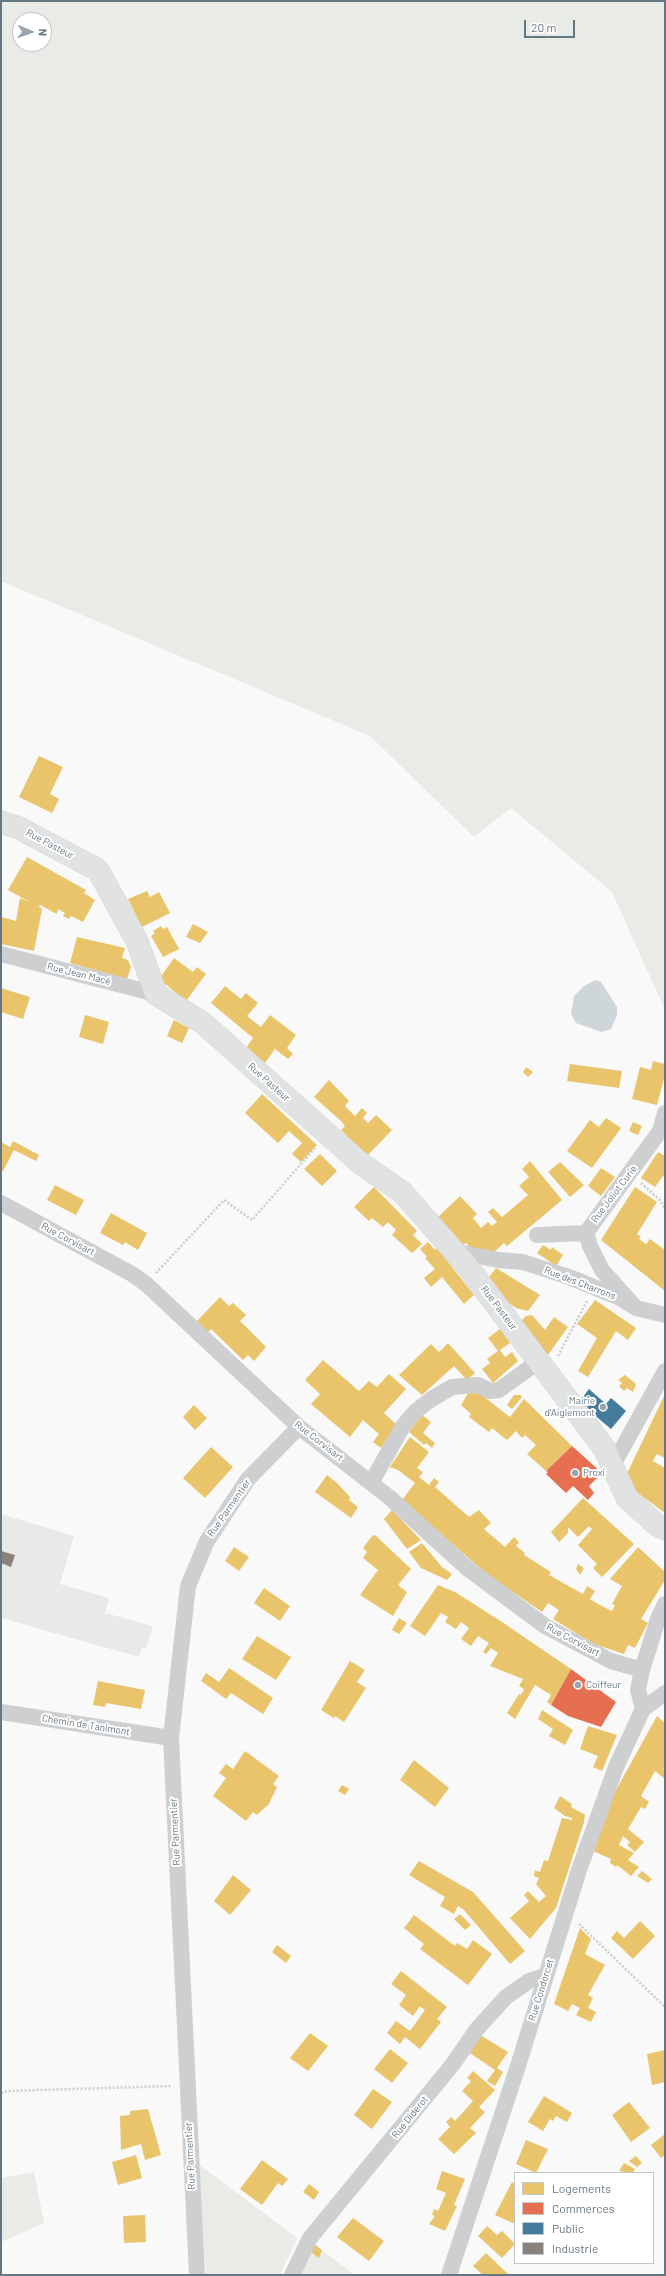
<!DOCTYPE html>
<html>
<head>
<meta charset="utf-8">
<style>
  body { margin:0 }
  #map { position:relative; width:666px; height:2276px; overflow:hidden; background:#f9f9f9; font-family:Barlow,sans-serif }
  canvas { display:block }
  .frame { position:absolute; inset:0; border:2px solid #657683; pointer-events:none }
  .legend { position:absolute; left:514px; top:2172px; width:140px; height:92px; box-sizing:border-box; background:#fff; border:1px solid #c1c8cd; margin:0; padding:5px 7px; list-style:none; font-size:12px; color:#657683 }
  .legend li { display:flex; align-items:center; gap:8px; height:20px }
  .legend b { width:20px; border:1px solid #c1c8cd }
  .north { position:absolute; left:12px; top:12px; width:40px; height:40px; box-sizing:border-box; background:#fff; border:1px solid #c1c8cd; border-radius:50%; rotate:92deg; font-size:11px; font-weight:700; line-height:16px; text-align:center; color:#657683 }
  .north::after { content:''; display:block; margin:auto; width:14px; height:18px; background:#99a4ac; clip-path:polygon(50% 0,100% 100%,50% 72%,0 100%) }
  .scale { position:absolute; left:524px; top:20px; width:51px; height:18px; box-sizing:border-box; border:2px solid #657683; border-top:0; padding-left:5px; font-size:12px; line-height:14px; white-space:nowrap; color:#657683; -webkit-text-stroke:3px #fff; paint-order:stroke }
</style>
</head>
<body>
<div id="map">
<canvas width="666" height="2276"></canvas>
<div class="frame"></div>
<ul class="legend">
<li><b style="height:11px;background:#e9c46a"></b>Logements</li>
<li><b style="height:11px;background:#e76f51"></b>Commerces</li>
<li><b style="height:11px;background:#457b9d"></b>Public</li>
<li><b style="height:11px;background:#8a817c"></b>Industrie</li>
</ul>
<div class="north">N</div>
<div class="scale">20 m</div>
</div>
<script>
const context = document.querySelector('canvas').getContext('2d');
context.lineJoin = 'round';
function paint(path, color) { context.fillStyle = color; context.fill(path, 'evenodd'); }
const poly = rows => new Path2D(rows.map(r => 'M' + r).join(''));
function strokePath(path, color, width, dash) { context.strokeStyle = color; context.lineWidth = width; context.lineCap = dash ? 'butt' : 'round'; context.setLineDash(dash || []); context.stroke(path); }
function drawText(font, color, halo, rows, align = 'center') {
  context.font = font + ' Barlow,sans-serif'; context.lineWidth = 4; context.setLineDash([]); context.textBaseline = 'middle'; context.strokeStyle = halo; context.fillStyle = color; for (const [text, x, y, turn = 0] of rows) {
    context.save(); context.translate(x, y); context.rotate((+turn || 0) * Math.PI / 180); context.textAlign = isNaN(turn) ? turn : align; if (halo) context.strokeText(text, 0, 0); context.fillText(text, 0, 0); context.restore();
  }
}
const built = poly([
  [1,1514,74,1536,60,1584,109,1598,105,1613,153,1626,146,1648,142,1647,139,1657,1,1618]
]);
const green = poly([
  [1,1,665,1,665,1010,612,892,511,808,474,837,370,736,1,581],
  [20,20,44,20,44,44,20,44],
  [198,2164,297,2238,280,2275,206,2275],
  [34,2172,44,2223,1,2242,1,2178],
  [314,2244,355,2275,300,2275]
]);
const water = poly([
  [595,980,601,982,617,1007,617,1015,611,1029,601,1032,576,1023,571,1014,574,996,584,986]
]);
const homes = poly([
  [39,756,63,767,50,794,59,799,52,813,19,797],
  [27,857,86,890,84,893,95,900,83,922,71,916,69,919,63,916,65,913,58,909,57,914,40,905,39,907,42,909,34,951,1,944,1,917,16,921,20,898,30,902,8,890],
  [147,891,150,897,159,892,170,913,142,927,128,899],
  [193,924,208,932,200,943,186,937],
  [161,926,163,929,167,927,179,949,163,957,151,936,155,933,153,931],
  [77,937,125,948,122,958,128,960,131,967,127,979,70,963],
  [174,958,193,972,197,967,206,974,186,1001,159,979],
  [225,986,241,999,246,993,258,1003,247,1016,261,1027,270,1015,296,1035,287,1048,293,1054,288,1059,275,1049,265,1063,246,1048,253,1038,211,1003],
  [1,988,30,997,23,1019,1,1012],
  [85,1015,109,1022,103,1044,79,1037],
  [174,1020,189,1028,182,1043,167,1036],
  [653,1061,665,1064,665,1075,657,1105,632,1099,640,1067,651,1070],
  [570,1064,622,1071,619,1088,567,1081],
  [526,1067,533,1072,528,1077,523,1072],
  [329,1080,349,1101,345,1106,355,1116,362,1108,367,1113,363,1118,368,1123,376,1115,392,1130,367,1156,341,1130,345,1126,341,1121,314,1097],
  [262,1094,317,1145,301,1162,292,1154,302,1143,289,1131,278,1143,245,1113],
  [606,1118,621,1128,592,1168,567,1151,590,1120,599,1127],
  [633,1122,642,1126,638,1135,629,1131],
  [13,1141,39,1155,36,1161,14,1150,3,1171,1,1170,1,1142,10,1147],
  [658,1152,665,1156,665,1178,663,1176,655,1187,641,1178],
  [320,1154,337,1171,322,1186,304,1169],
  [530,1161,562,1200,507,1246,504,1243,493,1253,475,1253,466,1243,463,1245,436,1219,460,1196,477,1214,473,1218,481,1228,488,1222,492,1226,497,1222,488,1212,493,1208,502,1217,528,1195,519,1186,529,1177,522,1169],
  [560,1162,584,1185,570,1197,548,1172],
  [601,1168,615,1177,601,1196,588,1186],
  [55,1185,84,1200,76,1215,47,1200],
  [374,1187,417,1231,413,1235,422,1244,412,1253,392,1235,396,1230,388,1222,383,1227,372,1218,369,1221,354,1207],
  [635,1187,657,1202,637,1234,641,1237,639,1239,646,1244,650,1239,665,1250,665,1291,601,1240],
  [111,1213,147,1233,138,1250,125,1242,123,1245,100,1233],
  [428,1242,435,1250,437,1248,474,1295,464,1304,442,1277,431,1287,424,1278,435,1269,425,1258,427,1257,420,1249],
  [543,1245,551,1250,552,1247,563,1255,556,1266,537,1253],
  [496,1268,540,1295,528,1311,516,1308,497,1295,487,1280],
  [220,1297,229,1306,233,1303,246,1315,240,1321,266,1347,254,1361,248,1355,243,1360,211,1329,208,1332,197,1321],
  [595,1300,636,1328,628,1340,616,1331,588,1377,578,1371,597,1338,577,1324],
  [532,1315,545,1330,554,1317,568,1327,548,1355,534,1344,519,1323,526,1316],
  [500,1329,510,1343,500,1350,505,1357,512,1352,518,1361,493,1383,482,1369,490,1363,487,1359,498,1351,488,1338],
  [448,1343,475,1373,467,1380,454,1366,422,1395,399,1375,431,1344,439,1352],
  [323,1360,359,1391,369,1381,377,1387,389,1374,406,1389,384,1413,397,1425,381,1448,373,1442,379,1434,363,1420,350,1437,311,1404,320,1394,305,1380],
  [625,1375,636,1384,633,1392,627,1388,624,1391,619,1386,622,1383,618,1380],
  [470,1390,483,1396,510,1417,524,1399,572,1446,546,1471,527,1454,536,1445,525,1435,522,1438,516,1431,507,1440,492,1428,489,1432,469,1417,471,1414,461,1405],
  [665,1394,665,1458,657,1454,653,1461,665,1468,665,1513,623,1482],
  [514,1395,520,1395,522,1397,512,1409,507,1405],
  [194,1405,207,1418,195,1430,183,1417],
  [422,1415,431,1422,423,1433,435,1443,432,1448,426,1443,424,1445,409,1432],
  [410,1437,429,1452,417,1468,423,1472,419,1477,429,1485,434,1478,439,1482,435,1487,469,1517,479,1510,491,1523,484,1529,505,1547,514,1537,519,1542,516,1546,525,1553,524,1555,551,1572,549,1575,583,1594,587,1586,595,1591,590,1599,598,1604,612,1611,615,1605,612,1604,622,1586,610,1579,638,1547,665,1572,665,1580,641,1619,648,1623,635,1648,628,1645,624,1654,594,1644,553,1619,559,1610,548,1603,542,1612,487,1574,402,1500,415,1483,398,1470,390,1467],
  [211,1447,233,1467,205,1498,183,1478],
  [327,1475,337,1483,350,1497,349,1500,358,1507,351,1518,315,1492],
  [583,1498,634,1544,602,1577,593,1568,597,1564,578,1545,592,1529,589,1526,578,1537,568,1527,568,1533,559,1542,551,1532],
  [392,1510,421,1540,407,1549,384,1519],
  [375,1535,411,1569,398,1585,407,1592,393,1616,360,1595,378,1570,363,1558,367,1552,363,1548,372,1536],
  [422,1543,442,1567,452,1574,447,1580,421,1568,409,1552],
  [234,1547,249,1557,239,1571,225,1561],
  [578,1564,584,1568,580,1575,576,1569],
  [438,1585,455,1592,502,1622,571,1669,551,1705,547,1702,551,1695,535,1685,515,1719,507,1713,519,1694,521,1695,524,1689,519,1686,523,1679,490,1666,498,1653,491,1648,486,1654,483,1652,489,1643,478,1636,471,1646,461,1639,469,1628,461,1622,456,1629,445,1622,448,1617,441,1613,425,1636,410,1626],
  [264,1588,290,1606,280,1621,254,1603],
  [399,1618,407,1623,399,1634,392,1630],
  [257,1636,291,1657,276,1680,242,1659],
  [350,1661,365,1670,357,1682,366,1688,344,1722,335,1716,334,1718,321,1710],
  [229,1668,273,1698,263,1714,231,1693,226,1699,201,1681,206,1673,219,1682],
  [98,1681,145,1690,141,1709,106,1703,105,1707,93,1705],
  [542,1710,573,1730,565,1745,549,1736,553,1729,538,1719],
  [657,1716,665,1723,665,1767,663,1769,665,1771,665,1779,655,1771,641,1796,649,1802,645,1809,641,1807,628,1829,644,1842,635,1852,627,1845,630,1842,623,1836,619,1845,634,1853,628,1860,639,1867,631,1876,617,1865,616,1867,610,1863,611,1859,593,1851,608,1813,606,1811,616,1790],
  [588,1726,617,1735,602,1771,593,1767,598,1756,580,1749],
  [245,1751,279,1776,273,1784,277,1787,269,1804,257,1815,253,1812,246,1821,213,1796,226,1778,219,1773,226,1764,233,1769],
  [414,1760,449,1788,435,1807,400,1780],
  [342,1785,349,1789,345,1795,338,1791],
  [560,1796,572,1804,571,1807,585,1815,584,1822,556,1908,530,1939,510,1918,529,1901,524,1895,528,1891,539,1902,546,1896,536,1884,539,1878,534,1876,535,1870,540,1872,544,1860,548,1861,562,1818,572,1820,572,1818,565,1816,554,1808],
  [419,1861,473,1892,525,1951,510,1964,464,1910,458,1906,454,1914,440,1906,445,1897,409,1875],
  [642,1871,652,1879,648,1883,637,1876],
  [233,1875,251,1890,230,1915,214,1901],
  [460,1914,471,1925,465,1930,454,1919],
  [414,1915,455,1946,457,1943,467,1949,473,1940,492,1954,468,1985,420,1949,424,1944,404,1928],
  [640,1921,655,1936,633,1959,611,1938,617,1931,624,1938],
  [580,1928,591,1939,585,1954,605,1965,588,1995,593,1998,588,2008,596,2012,591,2022,576,2015,580,2008,572,2004,568,2011,554,2004],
  [277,1945,291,1956,286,1963,272,1952],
  [401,1971,447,2007,437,2019,441,2022,420,2049,405,2037,400,2044,387,2033,396,2021,410,2031,425,2010,420,2006,413,2016,399,2005,406,1995,391,1984],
  [310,2033,328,2046,308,2071,290,2058],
  [480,2035,508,2052,497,2068,503,2072,495,2086,487,2081,495,2070,467,2051],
  [390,2049,408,2063,392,2083,374,2069],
  [665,2050,665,2082,652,2085,647,2054],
  [473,2071,495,2090,479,2107,485,2112,470,2128,476,2133,454,2154,438,2139,450,2127,446,2122,451,2117,455,2121,473,2101,462,2091,471,2081,467,2078],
  [373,2089,392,2102,372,2129,354,2115],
  [544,2096,572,2113,567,2122,556,2116,553,2121,550,2119,543,2131,528,2122],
  [629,2102,650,2128,631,2142,612,2115],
  [148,2109,161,2155,145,2160,141,2144,121,2150,120,2116,130,2115,130,2111],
  [665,2134,665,2155,661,2158,651,2145],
  [526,2140,548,2149,536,2173,516,2164],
  [136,2155,142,2178,118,2185,112,2162],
  [636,2156,642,2163,637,2167,629,2161],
  [262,2160,288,2179,282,2186,278,2183,262,2205,240,2189],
  [624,2163,635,2169,633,2173,619,2171],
  [442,2171,465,2179,454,2205,457,2206,445,2231,429,2224,435,2216,432,2215,434,2209,438,2211,446,2193,436,2189],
  [512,2182,515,2184,515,2224,495,2215],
  [309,2184,319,2192,314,2200,303,2192],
  [145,2215,146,2242,124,2243,123,2216],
  [353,2218,384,2241,369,2261,337,2237],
  [487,2226,497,2235,502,2231,515,2244,502,2258,478,2236],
  [314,2244,322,2250,319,2258,311,2252],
  [486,2253,509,2275,483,2275,473,2266]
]);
const shops = poly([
  [572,1446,602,1473,589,1486,594,1493,588,1500,573,1486,566,1493,546,1474,548,1472,546,1471],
  [571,1669,616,1702,601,1727,568,1716,551,1705]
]);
const public = poly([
  [589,1389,606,1404,611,1398,626,1411,611,1429,579,1402]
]);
const industry = poly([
  [1,1551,15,1555,11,1567,1,1563]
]);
const path = poly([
  [641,1183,661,1201,665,1209],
  [156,1273,224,1200,252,1220,315,1148],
  [558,1356,587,1301],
  [579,1924,665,2007],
  [1,2093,7,2091,172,2086]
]);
const street = poly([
  [1,954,156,994],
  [1,1203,132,1274,146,1284,299,1427,389,1497,467,1568,545,1626,611,1661,642,1670],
  [586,1233,590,1246,602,1270,636,1308,665,1315],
  [537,1235,586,1233,660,1131,665,1113],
  [453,1251,498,1260,523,1262,569,1277,618,1297,636,1308],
  [612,1467,665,1371],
  [371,1483,403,1426,416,1411,430,1400,452,1387,478,1385,490,1391,499,1390,539,1361],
  [643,1709,638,1690,642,1670,658,1619,665,1604],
  [1,1712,171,1738],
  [197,2275,171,1738,188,1586,207,1541,248,1479,299,1427],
  [292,2275,310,2238,453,2064,477,2029,506,1997,529,1981,544,1976],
  [449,2275,517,2069,579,1870,616,1767,643,1709,665,1693]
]);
const secondary = poly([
  [1,822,19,828,98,870,137,941,156,994,203,1023,359,1162,403,1193,467,1266,604,1448,627,1498,657,1525,665,1529]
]);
const markers = [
  [603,1407,4,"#99a4ac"],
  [575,1473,4,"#99a4ac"],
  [578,1685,4,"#99a4ac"]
];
const streetNames = [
  ["Rue Pasteur",50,844,28],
  ["Rue Jean Macé",79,974,14],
  ["Rue Pasteur",269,1082,42],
  ["Rue Joliot Curie",614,1194,-53],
  ["Rue Corvisart",68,1239,28],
  ["Rue des Charrons",580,1283,21],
  ["Rue Pasteur",499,1308,53],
  ["Rue Corvisart",319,1441,38],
  ["Rue Parmentier",229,1508,-55],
  ["Rue Corvisart",573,1640,28],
  ["Chemin de Tanimont",86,1725,9],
  ["Rue Parmentier",175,1832,-93],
  ["Rue Condorcet",541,1990,-73],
  ["Rue Diderot",410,2117,-51],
  ["Rue Parmentier",190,2156,-93]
];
const poiNames = [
  ["Mairie",595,1401,"right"],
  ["d'Aiglemont",595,1413,"right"],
  ["Proxi",583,1473],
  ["Coiffeur",586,1685]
];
paint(built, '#e8e9e9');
paint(green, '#e8ebe6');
paint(water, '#ced6d9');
paint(homes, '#e9c46a');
paint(shops, '#e76f51');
paint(public, '#457b9d');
paint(industry, '#8a817c');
strokePath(secondary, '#d5d6d7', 23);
strokePath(path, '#cbcccd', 2.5, [2, 2]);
strokePath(street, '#cecfd0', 16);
strokePath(secondary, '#e1e2e2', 22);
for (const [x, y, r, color] of markers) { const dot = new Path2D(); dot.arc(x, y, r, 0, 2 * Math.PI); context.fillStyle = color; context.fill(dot); strokePath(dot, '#fff', 1.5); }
drawText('10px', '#657683', '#fff', streetNames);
drawText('10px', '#657683', '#fff', poiNames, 'left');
</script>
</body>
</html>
